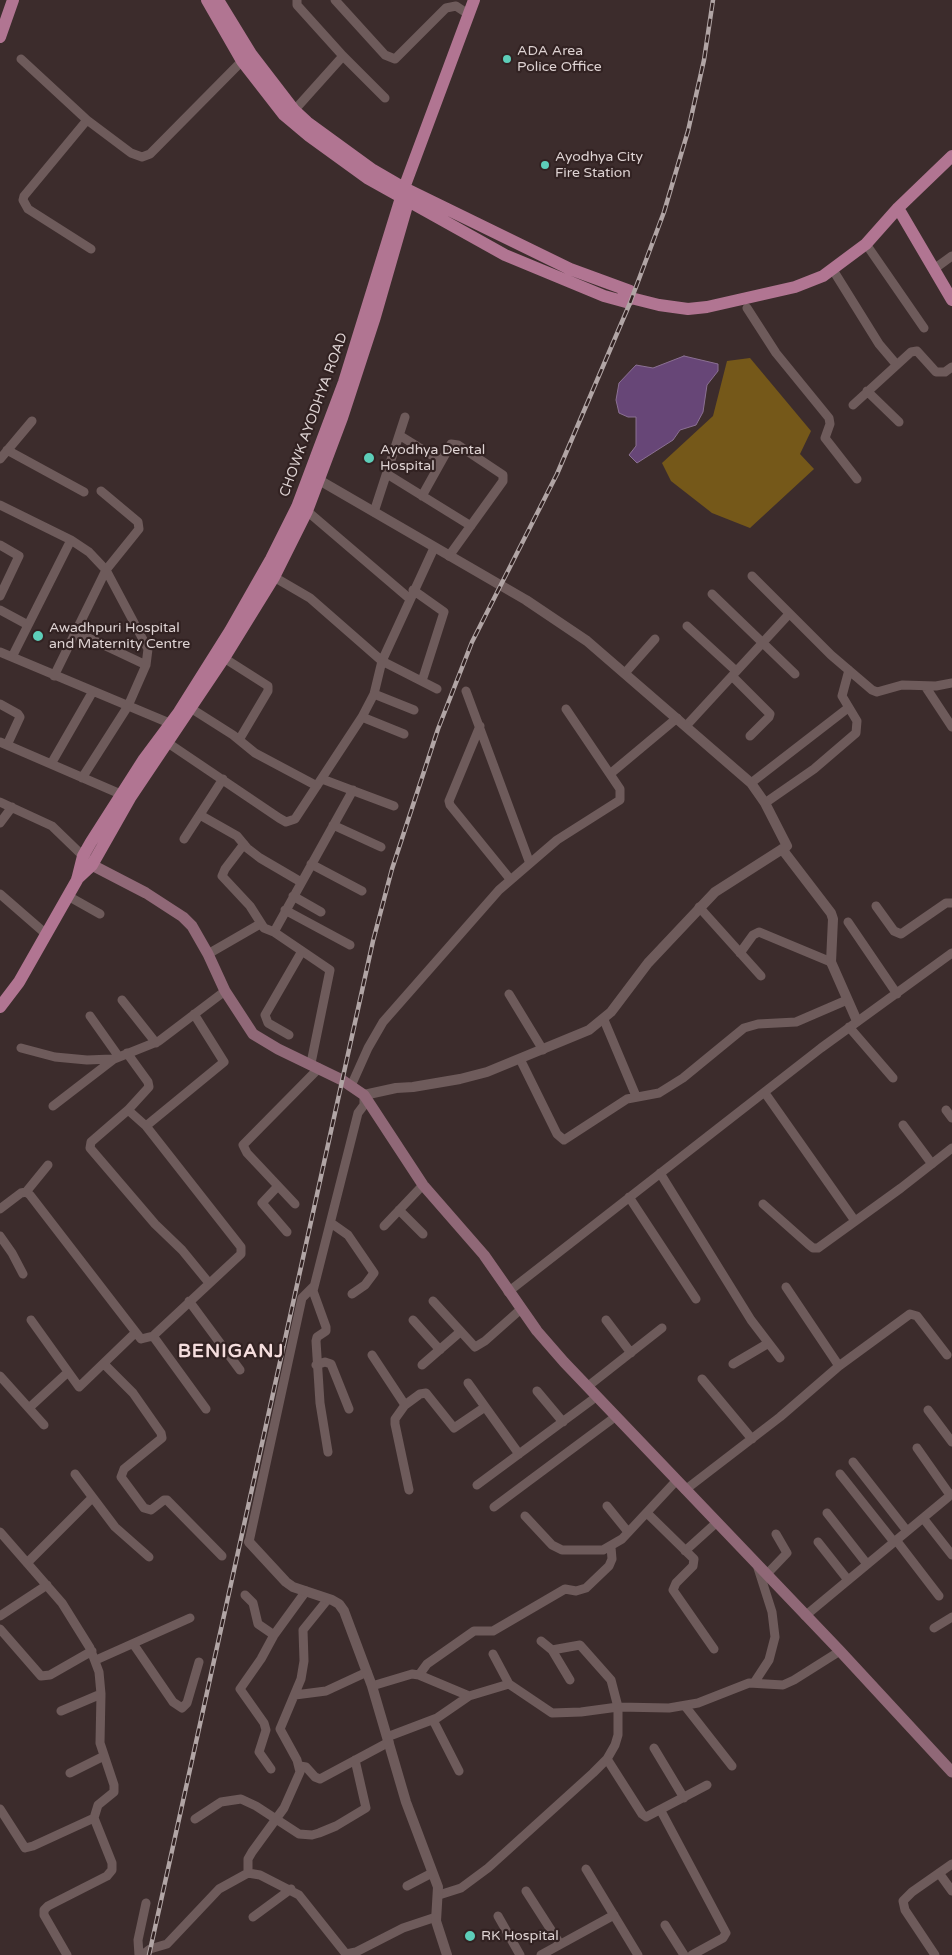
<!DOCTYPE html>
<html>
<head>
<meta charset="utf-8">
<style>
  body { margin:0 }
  canvas { display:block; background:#3c2c2c }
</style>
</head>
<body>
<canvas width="952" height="1955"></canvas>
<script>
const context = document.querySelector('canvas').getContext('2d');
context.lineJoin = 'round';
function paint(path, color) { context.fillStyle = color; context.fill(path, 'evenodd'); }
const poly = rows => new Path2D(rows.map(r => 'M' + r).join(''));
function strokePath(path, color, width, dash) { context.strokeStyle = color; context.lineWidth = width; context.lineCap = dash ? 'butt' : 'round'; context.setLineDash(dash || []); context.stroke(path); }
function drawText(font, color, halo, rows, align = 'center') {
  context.font = font + ' "Varela Round",sans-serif'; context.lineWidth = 4.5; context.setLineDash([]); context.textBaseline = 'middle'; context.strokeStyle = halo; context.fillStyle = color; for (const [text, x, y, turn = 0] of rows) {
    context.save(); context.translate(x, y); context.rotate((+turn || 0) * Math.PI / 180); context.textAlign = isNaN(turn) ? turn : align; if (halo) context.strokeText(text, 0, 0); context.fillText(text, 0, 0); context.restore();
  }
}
const forest = poly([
  [750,358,811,431,800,454,814,469,750,528,712,513,671,481,662,463,713,416,727,361]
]);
const water = poly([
  [684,356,718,364,718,371,707,385,703,412,696,425,680,430,673,440,637,463,629,455,636,446,636,417,628,417,619,413,616,400,619,383,636,365,653,368,684,356]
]);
const minor = poly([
  [297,0,297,5,343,56,385,98],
  [335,0,385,55,395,59,446,8,456,6,468,14],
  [21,59,87,120,131,153,142,157,150,154,242,61],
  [291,114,343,56],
  [87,120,24,196,23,200,28,209,91,249],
  [866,244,924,328],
  [934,269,952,256],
  [833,270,879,344,896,364],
  [747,308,776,353,829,418,830,424,825,438,857,479],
  [867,391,899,422],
  [853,405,911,352,917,351,936,372,945,372,952,367],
  [399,435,441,461],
  [7,450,84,492],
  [0,459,32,421],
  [387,474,471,526],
  [422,496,451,444,458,445,503,475,503,481,449,556],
  [0,505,71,540,89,552,106,570,148,649,146,665,128,706,82,778],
  [307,511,410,599],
  [374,512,405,417],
  [0,545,19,556,0,596],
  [752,576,831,655,872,690,877,692,902,685,936,686,952,683],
  [274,577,310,598,382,661,437,689],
  [413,590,444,612,422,681],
  [712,594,795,674],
  [0,610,28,625],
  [687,626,736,671],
  [76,632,146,665],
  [0,652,174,725],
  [12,657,71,540],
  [224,658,268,686,268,691,239,740],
  [625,673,655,639],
  [54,676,106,570,139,529,138,522,101,491],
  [732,676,770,714,769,717,750,736],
  [925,686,952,727],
  [466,691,529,861],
  [374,694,414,710],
  [0,704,18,714,20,717,7,745],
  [192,709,233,735,255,753,317,786],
  [362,717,404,734],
  [480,726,449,801,450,805,510,879],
  [686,726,789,614],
  [0,742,125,796],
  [168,743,279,818,286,822,295,819,362,717,374,694,382,661,434,548],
  [51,764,93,691],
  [610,774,677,718],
  [322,779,394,806],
  [751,783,848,708],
  [0,802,52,826,83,856],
  [765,803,814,769,856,733,857,721,842,696,849,670],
  [200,815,237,836,247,848,260,858,301,882],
  [0,823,12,807],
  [333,825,381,847],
  [184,839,223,779],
  [244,844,225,869,222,876,250,906,264,928,274,932],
  [311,864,362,891],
  [0,894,46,934],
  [68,896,100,914],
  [293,896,321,912],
  [876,906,894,931,901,934,946,903,952,903],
  [699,907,761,976],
  [285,910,350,945],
  [848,922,897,994],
  [740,953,753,935,759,932,831,962],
  [208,954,260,924],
  [509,994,543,1050],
  [122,1000,156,1043],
  [90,1016,119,1057],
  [604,1020,636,1096],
  [849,1027,893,1078],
  [289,1035,268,1023,265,1015,302,951],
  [21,1048,55,1057,87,1060,112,1059],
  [127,1053,148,1082,149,1087,128,1110,91,1142,90,1148,155,1224,182,1250,209,1283],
  [520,1059,557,1134,564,1140,627,1099,659,1093,683,1078,744,1028,758,1024,796,1022,847,1000],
  [311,1063,330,970,274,932,353,790],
  [351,1086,368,1048,383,1022,499,890,557,840,620,800,620,789,566,709],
  [765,1093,855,1221],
  [53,1106,114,1059,159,1041,225,991],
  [128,1110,146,1126],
  [946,1110,952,1118],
  [903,1125,932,1164],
  [660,1173,751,1320,780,1358],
  [278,1186,262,1203,287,1232],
  [26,1192,48,1165],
  [629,1197,696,1299],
  [295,1204,247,1153,243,1145,319,1068],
  [763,1204,808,1244,813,1248,818,1248,901,1188,952,1148],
  [0,1209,21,1193,26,1192,30,1195,141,1339,153,1336,241,1254,241,1247,146,1126,224,1062,194,1014],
  [399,1210,423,1234],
  [331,1223,348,1235,374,1273,365,1285,352,1294],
  [384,1226,423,1185],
  [0,1236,12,1253,23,1274],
  [786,1287,839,1366],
  [508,1292,821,1048,952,953],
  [189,1301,240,1370],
  [433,1301,475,1347,485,1341,521,1309],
  [31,1320,79,1387,135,1333],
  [413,1320,440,1350],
  [606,1320,631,1353],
  [153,1336,206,1409],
  [372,1355,405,1405,395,1419,395,1424,409,1490],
  [104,1364,133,1393,161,1433,162,1438,124,1469,121,1477,144,1508,151,1510,164,1500,167,1500,222,1556],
  [733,1364,767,1344],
  [316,1365,325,1362,331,1364,349,1409],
  [422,1365,460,1332],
  [0,1376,44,1425],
  [702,1379,752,1439],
  [468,1383,519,1454],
  [587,1387,662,1328],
  [537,1391,563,1422],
  [405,1405,420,1394,426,1393,454,1428,485,1407],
  [29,1408,67,1373],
  [928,1410,952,1442],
  [917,1448,950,1495],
  [328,1452,320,1403,316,1341,317,1337,326,1331,326,1327,313,1291,358,1113,364,1105,364,1095],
  [853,1462,907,1531],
  [75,1474,115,1527,149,1557],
  [840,1474,894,1542],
  [477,1485,596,1397],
  [685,1490,780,1417,839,1366,910,1314,917,1316,947,1355],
  [607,1506,628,1532],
  [494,1507,615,1417],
  [647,1513,694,1559,693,1566,676,1583,673,1590,714,1649],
  [827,1513,867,1564],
  [525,1516,552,1545,562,1550,603,1550,622,1539,676,1481],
  [923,1518,952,1555],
  [0,1532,62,1603,90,1648,99,1672,101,1694,100,1743,114,1785,114,1792,98,1805,94,1818,112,1863,112,1870,107,1876,48,1906,44,1910,44,1915,67,1955],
  [896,1540,939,1596],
  [249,1542,302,1298,314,1286],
  [818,1542,848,1580],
  [685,1551,716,1523],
  [27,1563,92,1498],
  [766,1575,787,1553,776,1534],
  [245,1595,253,1603,258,1624,274,1635],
  [0,1616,47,1585],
  [805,1616,952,1494],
  [934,1628,952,1617],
  [0,1629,41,1676,50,1675,92,1651],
  [134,1645,173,1702,182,1708,187,1703,199,1662],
  [552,1650,570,1680],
  [493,1654,509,1684],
  [96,1660,190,1618],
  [419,1675,427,1664,474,1631,493,1631,565,1589,576,1591,586,1588,609,1566,612,1559,611,1547],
  [754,1683,769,1660,775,1637,772,1612,758,1568],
  [372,1686,412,1674,419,1675,469,1696,509,1684,552,1713,581,1712,618,1707,669,1708,698,1703,749,1683,783,1685,794,1680,840,1651],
  [295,1695,326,1691,367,1672],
  [685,1706,732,1766],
  [61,1711,101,1694],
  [433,1720,459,1771],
  [387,1737,437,1718,469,1696],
  [654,1748,684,1798],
  [607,1759,642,1814,646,1817,707,1785],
  [300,1766,306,1767,315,1777,320,1779,389,1742],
  [271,1769,259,1752,266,1730,264,1723,240,1689,261,1659,274,1635,306,1591],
  [70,1773,104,1756],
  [0,1809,25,1848,33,1846,94,1818],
  [661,1811,726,1933,723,1938,692,1955],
  [195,1819,221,1802,241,1799,256,1806,299,1834,312,1835,319,1833,336,1826,366,1808,355,1760],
  [586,1869,638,1955],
  [248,1873,248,1859,252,1852,284,1808,300,1772,297,1760,280,1729,301,1679,304,1661,303,1630,328,1599],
  [939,1873,952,1891],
  [407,1886,432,1873],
  [526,1891,560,1944],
  [439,1895,461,1888,488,1868,593,1773,607,1759,615,1745,618,1735,618,1707,611,1680,580,1645,552,1650,541,1641],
  [498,1916,520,1955],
  [253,1917,291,1889],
  [665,1925,684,1955],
  [139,1955,138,1940,146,1903],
  [142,1955,150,1949,167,1944,219,1889,248,1873,260,1875,299,1895,346,1954,356,1952,403,1928,436,1917],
  [541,1955,614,1915],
  [935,1955,905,1910,903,1901,912,1892,952,1864]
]);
const tertiary = poly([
  [319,480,526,600,587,641,751,783,765,803,787,846,715,892,648,963,611,1012,589,1030,487,1072,460,1079,413,1087,396,1088,364,1095],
  [782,849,831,913,833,919,831,962,857,1021],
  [249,1542,286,1582,293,1587,332,1600,339,1604,344,1611,372,1686,406,1802,438,1887,436,1921,447,1955]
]);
const secondary = poly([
  [86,859,92,865,146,893,183,917,192,926,208,954,225,991,253,1034,278,1049,342,1080,364,1095,423,1185,484,1255,537,1331,564,1362,840,1651,952,1772]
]);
const primary = poly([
  [207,0,242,61,284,115,309,136,367,178,505,255,604,296,626,302,630,299,630,291,570,269,404,188,373,170,307,122,294,110,251,54,218,0],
  [0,37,13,0],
  [898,208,952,300],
  [623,296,659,305,688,309,707,307,795,287,823,276,866,244,898,208,952,156],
  [77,879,92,865,130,798,224,658,274,577,307,511,342,418,374,320,410,195],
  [0,1007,19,982,77,880,83,856,91,842,144,759,179,712,230,631,271,559,297,507,344,382,404,188,474,0]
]);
const rail = poly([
  [149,1955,373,941,392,869,438,729,472,642,557,474,630,303,664,212,688,131,704,60,713,0]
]);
const markers = [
  [507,59,5,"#5dceb9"],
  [545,165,5,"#5dceb9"],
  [369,458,6,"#5dceb9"],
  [38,636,6,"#5dceb9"],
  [470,1936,6,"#5dceb9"]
];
const poiNames = [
  ["ADA Area",517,51],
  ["Police Office",517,67],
  ["Ayodhya City",555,157],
  ["Fire Station",555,173],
  ["Ayodhya Dental",380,450],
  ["Hospital",380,466],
  ["Awadhpuri Hospital",49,628],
  ["and Maternity Centre",49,644],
  ["RK Hospital",481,1936]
];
const streetNames = [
  ["CHOWK AYODHYA ROAD",314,415,-70]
];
const districtNames = [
  ["BENIGANJ",231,1352]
];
paint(forest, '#755819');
paint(water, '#674677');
strokePath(water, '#8b7093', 1);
strokePath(minor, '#6e5b5b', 9);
strokePath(tertiary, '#6e5b5b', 10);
strokePath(secondary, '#906877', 11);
strokePath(primary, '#b17592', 12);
strokePath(rail, '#b1a5a5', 4.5);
strokePath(rail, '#322222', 2.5, [8]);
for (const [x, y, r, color] of markers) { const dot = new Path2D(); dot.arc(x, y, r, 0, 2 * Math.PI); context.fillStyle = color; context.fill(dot); strokePath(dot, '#322222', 2); }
drawText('14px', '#ded3d3', '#322222', poiNames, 'left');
drawText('14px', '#ded3d3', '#322222', streetNames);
context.letterSpacing = '1px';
drawText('bold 19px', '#f4dddd', '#322222', districtNames);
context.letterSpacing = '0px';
</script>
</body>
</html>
